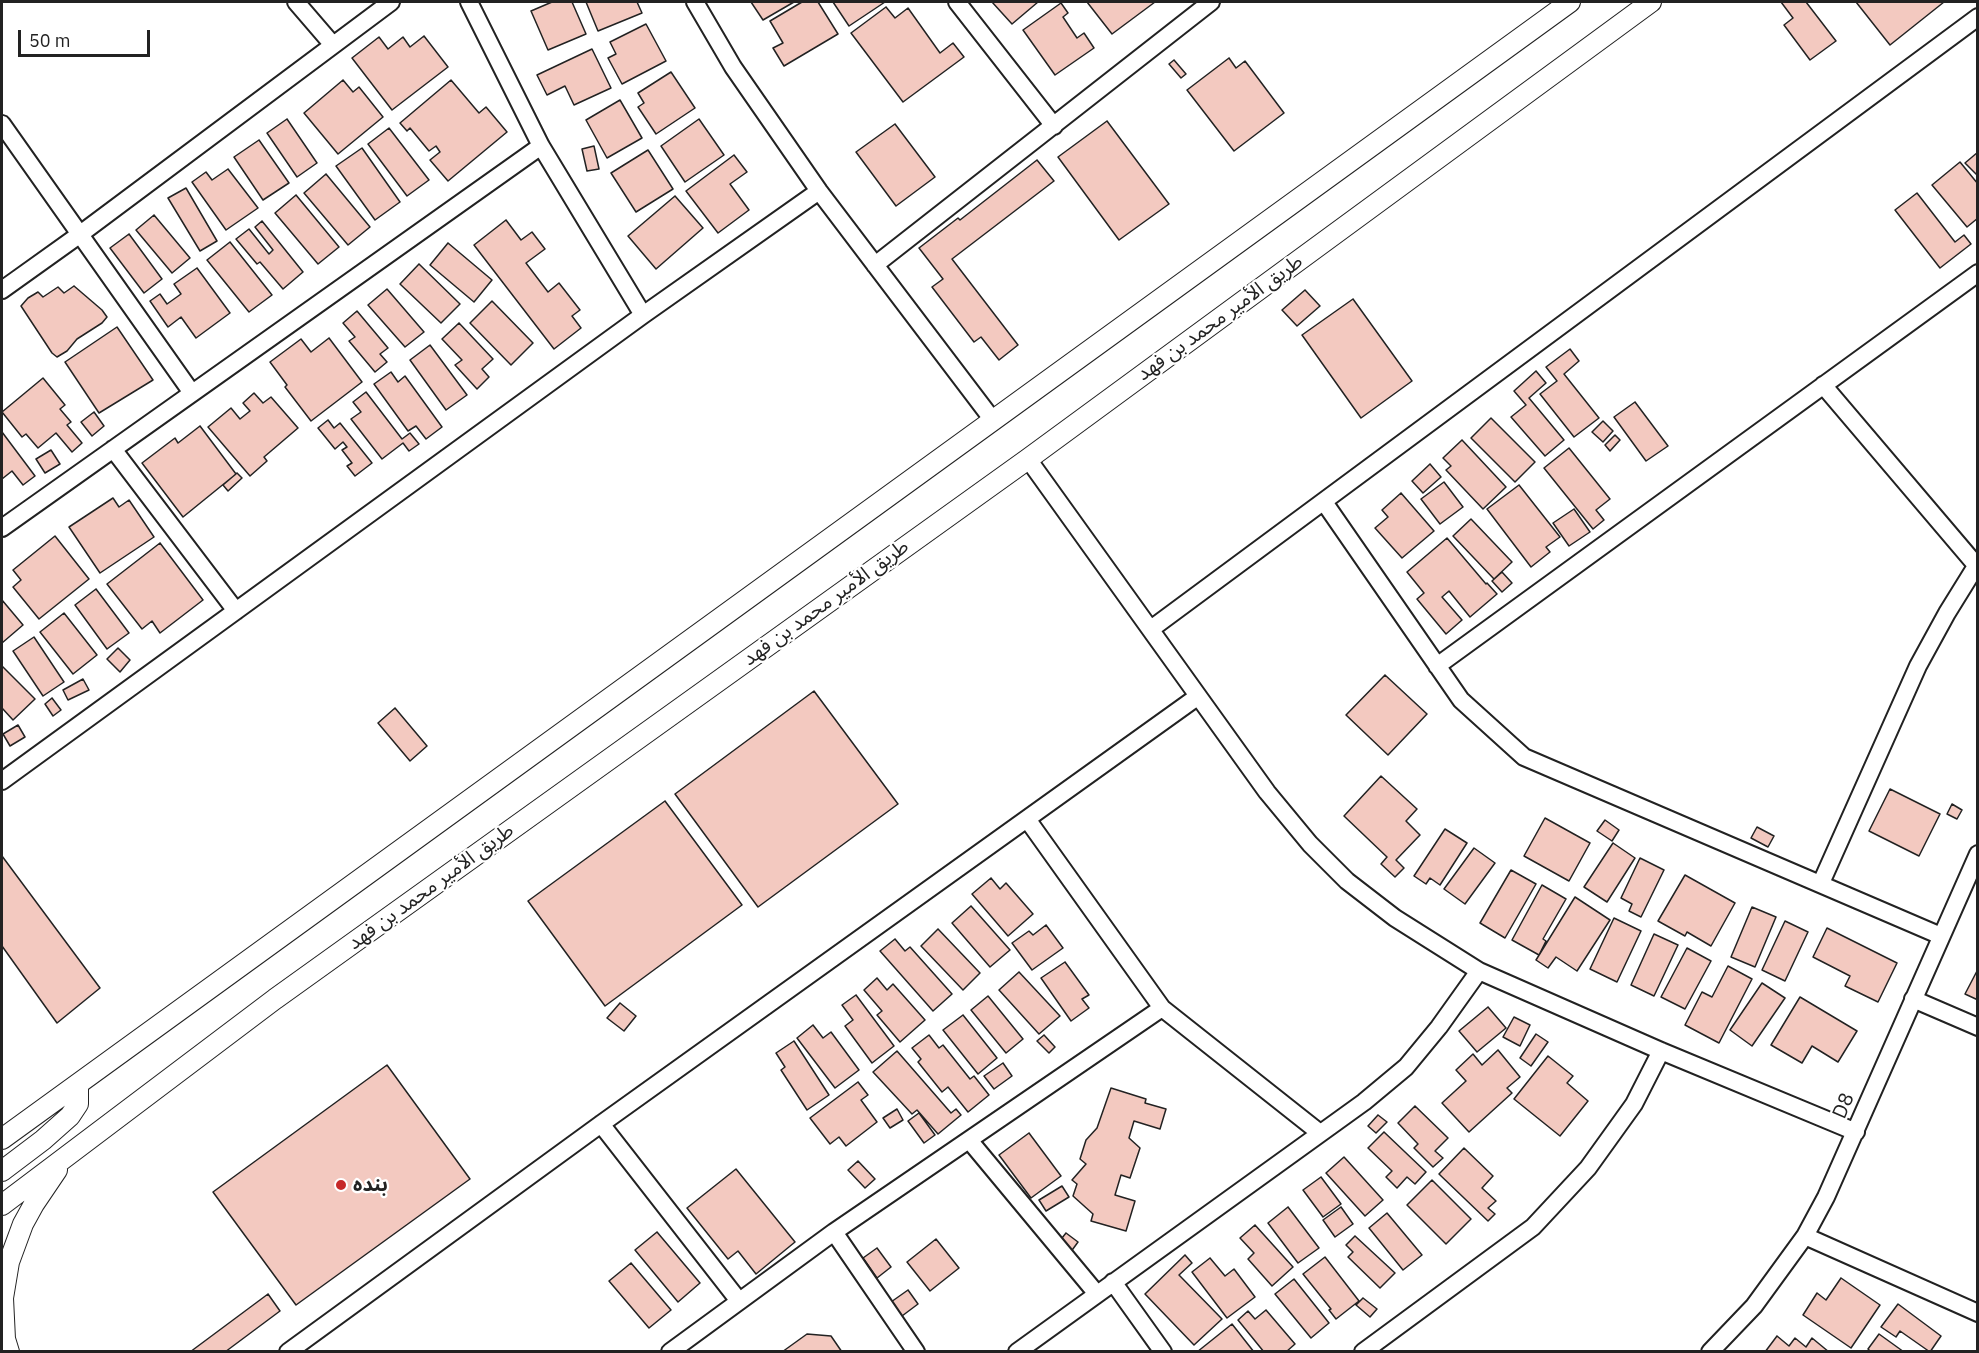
<!DOCTYPE html>
<html>
<head>
<meta charset="utf-8">
<style>
  body { margin:0 }
  #map { position:relative; width:1979px; height:1353px; overflow:hidden; background:#fff; font-family:"IBM Plex Sans",sans-serif }
  canvas { display:block }
  .frame { position:absolute; inset:0; border:3px solid #222; pointer-events:none }
  .scale { position:absolute; left:18px; top:30px; width:132px; height:27px; box-sizing:border-box; border:3px solid #222; border-top:0; padding-left:8px; font-size:18px; line-height:21px; white-space:nowrap; color:#222; -webkit-text-stroke:4px #fff; paint-order:stroke }
</style>
</head>
<body>
<div id="map">
<canvas width="1979" height="1353"></canvas>
<div class="frame"></div>
<div class="scale">50 m</div>
</div>
<script>
const context = document.querySelector('canvas').getContext('2d');
context.lineJoin = 'round';
function paint(path, color) { context.fillStyle = color; context.fill(path, 'evenodd'); }
const poly = rows => new Path2D(rows.map(r => 'M' + r).join(''));
function strokePath(path, color, width, dash) { context.strokeStyle = color; context.lineWidth = width; context.lineCap = dash ? 'butt' : 'round'; context.setLineDash(dash || []); context.stroke(path); }
function drawText(font, color, halo, rows, align = 'center') {
  context.font = font + ' "IBM Plex Sans","Noto Sans Arabic",sans-serif'; context.lineWidth = 4.5; context.setLineDash([]); context.textBaseline = 'middle'; context.strokeStyle = halo; context.fillStyle = color; for (const [text, x, y, turn = 0] of rows) {
    context.save(); context.translate(x, y); context.rotate((+turn || 0) * Math.PI / 180); context.textAlign = isNaN(turn) ? turn : align; if (halo) context.strokeText(text, 0, 0); context.fillText(text, 0, 0); context.restore();
  }
}
const building = poly([
  [552,2,572,2,586,34,548,50,531,11,552,2],
  [586,2,637,2,642,13,598,31,586,2],
  [751,2,794,2,763,20,751,2],
  [802,2,818,2,838,34,784,66,773,48,783,43,770,21,802,2],
  [833,2,885,2,849,26,833,2],
  [992,2,1038,2,1012,24,992,2],
  [1087,2,1155,2,1112,34,1087,2],
  [1781,2,1806,2,1836,41,1810,60,1784,25,1793,18,1781,2],
  [1856,2,1944,2,1890,45,1856,2],
  [1061,3,1068,13,1063,17,1077,38,1084,33,1094,48,1055,75,1023,30,1061,3],
  [886,7,895,18,908,8,940,53,953,43,964,57,903,102,851,33,886,7],
  [646,24,666,61,622,84,608,58,616,54,610,42,646,24],
  [424,36,448,67,392,110,352,58,379,37,388,49,403,37,410,47,424,36],
  [592,49,611,88,574,105,565,86,547,95,537,75,592,49],
  [1229,58,1236,68,1245,61,1284,113,1234,151,1187,90,1229,58],
  [1174,60,1186,74,1181,78,1169,64,1174,60],
  [671,72,695,108,656,134,638,107,644,103,638,93,671,72],
  [343,80,353,92,359,87,383,117,338,154,304,113,343,80],
  [451,80,479,113,486,107,507,132,448,181,430,160,440,152,436,146,429,151,410,128,407,131,400,123,451,80],
  [620,100,642,138,607,158,586,120,620,100],
  [287,119,317,163,297,177,267,133,287,119],
  [699,119,724,155,685,182,661,146,699,119],
  [1107,121,1169,204,1119,240,1058,157,1107,121],
  [895,124,935,177,896,206,856,152,895,124],
  [389,128,429,180,407,196,368,144,389,128],
  [259,140,289,183,263,200,234,157,259,140],
  [594,146,599,169,587,171,582,149,594,146],
  [362,148,400,202,375,220,336,166,362,148],
  [648,150,673,189,636,212,611,173,648,150],
  [1978,152,1978,176,1965,163,1978,152],
  [734,155,747,172,730,184,749,210,718,233,686,191,734,155],
  [1037,160,1054,181,952,259,1018,345,999,360,981,337,974,342,932,287,943,279,919,248,958,218,960,220,1037,160],
  [1960,162,1978,184,1978,218,1967,227,1932,185,1960,162],
  [228,169,258,208,226,230,192,182,206,172,212,180,228,169],
  [326,174,370,227,348,245,304,193,326,174],
  [186,188,217,241,200,251,168,198,186,188],
  [1917,193,1955,242,1964,235,1971,244,1940,268,1895,210,1917,193],
  [296,195,339,247,318,264,275,213,296,195],
  [675,196,703,228,656,269,628,236,675,196],
  [154,215,190,258,172,273,136,230,154,215],
  [506,220,521,240,532,232,545,249,526,263,548,292,559,283,580,310,572,316,581,328,554,349,474,245,506,220],
  [262,221,303,272,283,289,260,262,257,264,236,239,249,229,269,254,273,250,255,227,262,221],
  [129,234,162,279,144,293,110,248,129,234],
  [230,242,272,295,249,312,207,260,230,242],
  [448,243,492,280,474,302,430,265,448,243],
  [419,264,460,304,441,323,400,284,419,264],
  [197,268,230,313,196,338,181,317,168,327,150,301,160,294,167,304,181,294,174,284,197,268],
  [74,286,102,310,107,317,102,323,77,339,67,351,57,357,52,353,21,306,28,298,38,292,43,297,58,287,64,293,74,286],
  [387,289,424,332,405,347,368,305,387,289],
  [1305,290,1320,306,1297,326,1282,310,1305,290],
  [1353,299,1412,381,1361,418,1302,335,1353,299],
  [492,301,533,343,511,365,470,323,492,301],
  [357,311,388,348,380,354,387,362,375,372,349,341,355,337,343,323,357,311],
  [459,323,493,359,482,369,489,377,477,389,455,365,462,360,442,339,459,323],
  [117,327,153,380,99,413,65,362,117,327],
  [329,338,362,382,311,421,285,387,287,385,270,362,301,339,311,352,329,338],
  [430,345,467,395,446,410,410,360,430,345],
  [1570,349,1579,361,1564,374,1599,418,1574,437,1540,394,1557,381,1546,367,1570,349],
  [1536,371,1546,383,1529,398,1564,440,1545,456,1511,417,1526,405,1514,391,1536,371],
  [391,372,398,382,405,376,442,427,426,439,416,426,408,431,374,384,391,372],
  [43,378,65,405,60,409,71,422,67,425,82,443,72,452,56,433,38,448,26,434,22,437,2,412,43,378],
  [366,392,402,439,410,433,419,444,409,451,403,443,382,459,351,419,361,412,353,402,366,392],
  [254,393,263,403,271,397,298,428,264,457,267,461,250,476,208,427,231,408,240,419,250,411,243,403,254,393],
  [1635,402,1668,446,1646,461,1614,417,1635,402],
  [94,412,104,426,92,436,81,422,94,412],
  [1491,418,1535,462,1515,482,1471,438,1491,418],
  [328,420,334,428,340,423,372,463,355,476,347,466,352,463,342,450,347,447,343,442,335,449,318,428,328,420],
  [1603,421,1613,431,1603,442,1592,432,1603,421],
  [200,426,236,474,183,517,142,463,175,438,178,443,200,426],
  [2,432,35,476,23,485,12,471,2,479,2,432],
  [1615,435,1620,440,1610,451,1605,445,1615,435],
  [1462,440,1506,487,1483,509,1446,470,1451,466,1443,458,1462,440],
  [1569,448,1610,499,1596,510,1604,520,1593,529,1544,468,1569,448],
  [51,450,60,464,45,473,36,459,51,450],
  [1430,464,1441,477,1423,493,1412,481,1430,464],
  [237,473,242,478,228,491,223,485,237,473],
  [1444,482,1463,507,1440,524,1421,499,1444,482],
  [1519,485,1560,537,1546,547,1550,552,1531,567,1487,509,1519,485],
  [1401,493,1434,531,1402,558,1375,528,1388,517,1382,510,1401,493],
  [113,498,119,507,129,500,154,537,100,573,69,527,113,498],
  [1574,509,1590,532,1569,546,1553,523,1574,509],
  [1471,519,1512,562,1494,579,1453,536,1471,519],
  [55,536,89,579,39,619,13,587,21,580,13,570,55,536],
  [1447,538,1486,584,1487,583,1497,594,1470,617,1449,591,1442,597,1462,620,1446,634,1417,599,1424,593,1407,572,1447,538],
  [160,543,203,600,160,633,152,621,142,629,107,584,160,543],
  [1502,572,1512,583,1502,592,1492,581,1502,572],
  [96,589,129,633,107,649,75,605,96,589],
  [2,600,23,625,2,643,2,600],
  [64,613,97,655,73,674,40,632,64,613],
  [34,637,64,682,43,696,13,651,34,637],
  [118,648,130,660,120,672,107,659,118,648],
  [2,666,35,699,13,720,2,708,2,666],
  [1385,675,1427,714,1388,755,1346,715,1385,675],
  [83,679,89,690,68,700,63,690,83,679],
  [814,691,898,804,758,907,675,794,814,691],
  [52,698,61,710,53,716,45,704,52,698],
  [395,708,427,746,410,761,378,723,395,708],
  [18,725,25,737,10,746,3,734,18,725],
  [1381,776,1417,809,1406,821,1420,835,1396,860,1404,868,1395,877,1381,864,1387,857,1344,816,1381,776],
  [1890,789,1940,814,1919,856,1869,831,1890,789],
  [665,801,742,905,605,1006,528,901,665,801],
  [1952,804,1962,810,1957,819,1947,814,1952,804],
  [1545,818,1590,843,1569,881,1524,856,1545,818],
  [1605,820,1619,830,1612,841,1597,831,1605,820],
  [1757,827,1774,836,1768,847,1751,838,1757,827],
  [1445,829,1467,843,1440,885,1430,878,1426,884,1414,876,1445,829],
  [1613,843,1635,858,1607,902,1584,887,1613,843],
  [1474,848,1495,863,1465,904,1444,889,1474,848],
  [2,856,100,988,57,1023,2,946,2,856],
  [1640,858,1664,870,1641,917,1629,911,1632,904,1621,898,1640,858],
  [1511,870,1536,884,1505,938,1480,923,1511,870],
  [1685,875,1735,903,1711,946,1687,932,1685,936,1658,921,1685,875],
  [991,878,1000,889,1006,883,1033,914,1008,936,972,894,991,878],
  [1542,885,1566,899,1543,939,1546,941,1539,955,1512,940,1542,885],
  [1575,897,1610,920,1577,971,1556,957,1548,968,1536,960,1575,897],
  [971,906,1010,950,990,967,952,923,971,906],
  [1752,907,1776,917,1755,967,1731,957,1752,907],
  [1614,918,1641,931,1617,982,1590,969,1614,918],
  [1785,921,1808,932,1785,981,1762,970,1785,921],
  [1046,925,1063,948,1032,970,1012,943,1029,931,1033,935,1046,925],
  [1827,928,1897,963,1878,1002,1845,986,1850,976,1813,957,1827,928],
  [938,929,980,973,963,990,921,946,938,929],
  [1654,934,1678,945,1654,996,1631,985,1654,934],
  [895,939,905,951,910,947,952,994,933,1011,880,951,895,939],
  [1687,948,1711,961,1685,1009,1661,997,1687,948],
  [1065,962,1089,995,1082,999,1089,1008,1071,1021,1041,978,1065,962],
  [1728,966,1752,979,1719,1043,1685,1025,1702,992,1712,997,1728,966],
  [1977,971,1978,971,1978,1000,1965,994,1977,971],
  [1019,972,1060,1016,1039,1034,999,990,1019,972],
  [877,978,887,990,893,984,925,1020,900,1042,877,1015,882,1011,864,990,877,978],
  [1762,983,1785,998,1752,1046,1730,1030,1762,983],
  [856,995,894,1046,872,1063,845,1026,853,1020,842,1005,856,995],
  [988,996,1023,1039,1006,1053,971,1010,988,996],
  [1800,997,1857,1031,1838,1062,1812,1046,1802,1063,1771,1045,1800,997],
  [620,1003,636,1016,624,1031,607,1018,620,1003],
  [1488,1007,1506,1028,1477,1052,1459,1031,1488,1007],
  [963,1015,997,1058,978,1074,943,1030,963,1015],
  [1514,1017,1530,1025,1520,1046,1503,1037,1514,1017],
  [813,1025,823,1038,831,1032,859,1070,835,1088,797,1038,813,1025],
  [1536,1034,1548,1042,1531,1066,1520,1058,1536,1034],
  [929,1035,939,1048,943,1045,970,1079,974,1076,989,1095,968,1112,948,1087,942,1092,918,1062,921,1059,912,1048,929,1035],
  [1044,1035,1055,1047,1049,1053,1037,1041,1044,1035],
  [794,1041,829,1095,807,1110,781,1070,785,1067,776,1053,794,1041],
  [1498,1050,1520,1077,1507,1088,1512,1093,1469,1132,1442,1103,1466,1081,1456,1070,1473,1054,1482,1065,1498,1050],
  [897,1051,951,1113,956,1109,961,1115,938,1134,917,1110,912,1114,873,1072,897,1051],
  [1548,1056,1573,1076,1567,1083,1588,1101,1560,1136,1514,1099,1548,1056],
  [1003,1063,1012,1076,994,1089,984,1076,1003,1063],
  [387,1065,470,1179,296,1305,213,1192,387,1065],
  [858,1082,868,1095,861,1100,877,1122,846,1146,839,1137,830,1144,810,1118,858,1082],
  [1111,1088,1146,1099,1145,1103,1166,1109,1160,1129,1134,1121,1129,1138,1140,1148,1130,1178,1121,1175,1115,1195,1135,1201,1126,1231,1091,1221,1093,1214,1073,1196,1077,1184,1072,1180,1086,1164,1080,1159,1086,1140,1097,1128,1111,1088],
  [1415,1106,1448,1138,1435,1151,1443,1158,1433,1167,1414,1148,1418,1144,1398,1123,1415,1106],
  [897,1109,903,1120,890,1128,883,1118,897,1109],
  [919,1113,935,1135,924,1143,908,1121,919,1113],
  [1378,1115,1387,1122,1376,1133,1368,1126,1378,1115],
  [1384,1132,1426,1172,1415,1184,1407,1177,1397,1188,1386,1177,1392,1171,1368,1148,1384,1132],
  [1029,1133,1061,1176,1031,1198,999,1155,1029,1133],
  [1464,1148,1493,1176,1482,1188,1496,1201,1488,1208,1495,1214,1488,1221,1439,1174,1464,1148],
  [1344,1157,1383,1200,1365,1216,1326,1173,1344,1157],
  [858,1161,875,1179,865,1188,848,1170,858,1161],
  [736,1169,795,1242,756,1274,738,1251,728,1259,687,1208,736,1169],
  [1321,1177,1341,1204,1323,1217,1303,1190,1321,1177],
  [1432,1180,1471,1219,1446,1244,1407,1205,1432,1180],
  [1062,1186,1069,1197,1046,1211,1039,1200,1062,1186],
  [1288,1207,1319,1248,1298,1263,1268,1223,1288,1207],
  [1341,1207,1353,1224,1335,1237,1323,1220,1341,1207],
  [1387,1213,1422,1255,1403,1270,1369,1228,1387,1213],
  [1255,1225,1293,1267,1272,1286,1248,1259,1254,1253,1240,1238,1255,1225],
  [657,1232,700,1283,678,1302,635,1250,657,1232],
  [1066,1233,1078,1242,1070,1253,1058,1243,1066,1233],
  [1355,1236,1395,1273,1380,1288,1348,1257,1353,1252,1346,1245,1355,1236],
  [936,1239,959,1268,930,1291,907,1262,936,1239],
  [877,1248,891,1267,877,1278,863,1258,877,1248],
  [1185,1255,1192,1263,1179,1275,1222,1319,1194,1345,1145,1294,1185,1255],
  [1325,1257,1359,1301,1336,1319,1329,1310,1331,1309,1303,1274,1325,1257],
  [1210,1258,1225,1276,1234,1269,1255,1297,1227,1318,1192,1272,1210,1258],
  [631,1263,671,1310,649,1328,609,1281,631,1263],
  [1841,1278,1880,1305,1851,1348,1803,1315,1817,1293,1826,1300,1841,1278],
  [1294,1279,1329,1323,1311,1338,1275,1294,1294,1279],
  [908,1290,918,1304,902,1316,891,1302,908,1290],
  [268,1294,280,1311,225,1352,190,1352,268,1294],
  [1363,1298,1377,1309,1370,1317,1356,1305,1363,1298],
  [1898,1304,1941,1336,1930,1352,1900,1331,1896,1337,1881,1327,1898,1304],
  [1266,1310,1295,1344,1286,1352,1264,1352,1238,1320,1248,1311,1255,1319,1266,1310],
  [1232,1324,1254,1352,1197,1352,1232,1324],
  [807,1334,831,1336,842,1352,782,1352,807,1334],
  [1879,1334,1904,1352,1871,1352,1868,1349,1879,1334],
  [1777,1336,1789,1346,1795,1338,1806,1347,1812,1338,1829,1352,1765,1352,1777,1336]
]);
const minor = poly([
  [296,2,333,45],
  [469,2,541,146,643,315],
  [695,2,733,67,819,191,992,419],
  [957,2,1054,126],
  [2,124,192,393],
  [875,265,1211,2],
  [2,290,79,235,391,2],
  [1823,385,1976,565],
  [113,449,236,611],
  [1028,459,1267,792,1310,844,1347,881,1395,918,1479,971,1661,1051,1856,1132],
  [1324,502,1461,700,1524,757,1941,936],
  [2,528,541,146],
  [1151,629,1978,17],
  [1437,666,1978,273],
  [2,781,643,315,819,191],
  [1027,819,1162,1008,1320,1133],
  [1821,883,1918,666,1947,613,1978,563],
  [1913,999,1978,1027],
  [601,1124,739,1301],
  [969,1140,1097,1294],
  [834,1232,916,1352],
  [1805,1236,1978,1313],
  [1113,1282,1163,1352],
  [288,1352,601,1124,1197,697],
  [670,1352,834,1232,1162,1008],
  [1017,1352,1364,1102,1406,1067,1439,1027,1479,971],
  [1363,1352,1533,1227,1588,1168,1634,1104,1661,1051],
  [1710,1352,1754,1306,1805,1236,1826,1197,1978,854]
]);
const tertiary = poly([
  [2,1139,1570,2],
  [2,1171,43,1140,70,1116,78,1104,78,1084],
  [2,1205,275,999,1028,459,1651,2],
  [9,1352,5,1339,3,1298,9,1262,23,1224,34,1204,57,1170]
]);
const markers = [
  [341,1185,6,"#c62828"]
];
const streetNames = [
  ["طريق الأمير محمد بن فهد",1220,318,-36],
  ["طريق الأمير محمد بن فهد",826,603,-36],
  ["طريق الأمير محمد بن فهد",431,887,-36],
  ["D8",1844,1106,-67]
];
const poiNames = [
  ["بنده",353,1185]
];
paint(building, '#f3c9c0');
strokePath(building, '#222', 1.5);
strokePath(minor, '#222', 20);
strokePath(tertiary, '#222', 22);
strokePath(minor, '#fff', 16);
strokePath(tertiary, '#fff', 20);
for (const [x, y, r, color] of markers) { const dot = new Path2D(); dot.arc(x, y, r, 0, 2 * Math.PI); context.fillStyle = color; context.fill(dot); strokePath(dot, '#fff', 2); }
drawText('20px', '#222', '#fff', streetNames);
drawText('bold 20px', '#222', '#fff', poiNames, 'left');
</script>
</body>
</html>
